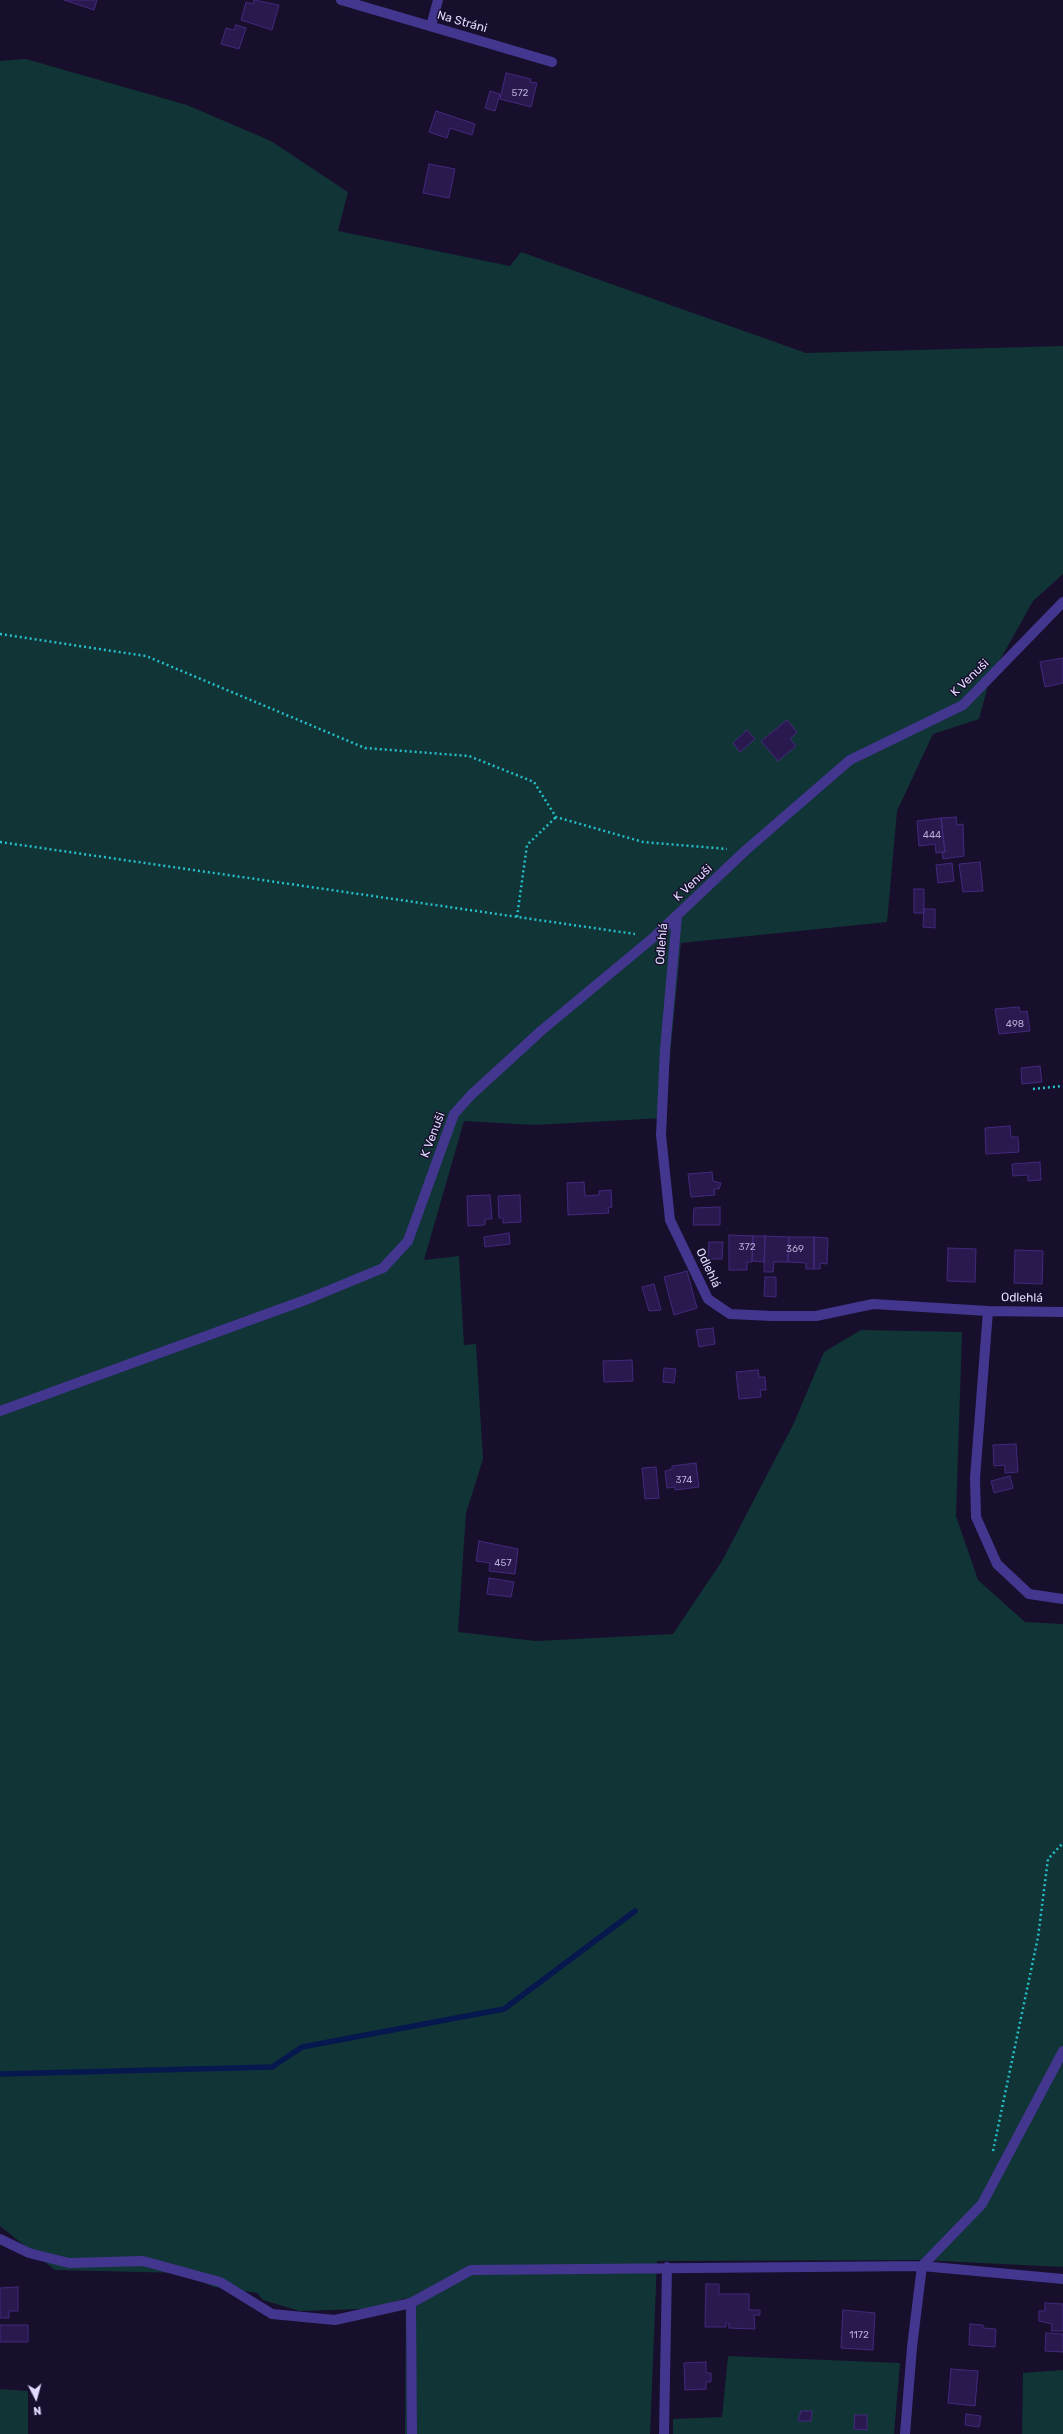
<!DOCTYPE html>
<html>
<head>
<meta charset="utf-8">
<style>
  body { margin:0 }
  #map { position:relative; width:1063px; height:2434px; overflow:hidden; background:#170f2c; font-family:Rubik,sans-serif }
  canvas { display:block }
  .north { position:absolute; left:16px; top:2378px; width:40px; height:40px; -webkit-text-stroke:3px #170f2c; paint-order:stroke; rotate:174deg; font-size:11px; font-weight:700; line-height:16px; text-align:center; color:#e3daff }
  .north::after { content:''; display:block; margin:auto; width:14px; height:18px; background:#e3daff; clip-path:polygon(50% 0,100% 100%,50% 72%,0 100%) }
</style>
</head>
<body>
<div id="map">
<canvas width="1063" height="2434"></canvas>
<div class="north">N</div>
</div>
<script>
const context = document.querySelector('canvas').getContext('2d');
context.lineJoin = 'round';
function paint(path, color) { context.fillStyle = color; context.fill(path, 'evenodd'); }
const poly = rows => new Path2D(rows.map(r => 'M' + r).join(''));
function strokePath(path, color, width, dash) { context.strokeStyle = color; context.lineWidth = width; context.lineCap = dash ? 'butt' : 'round'; context.setLineDash(dash || []); context.stroke(path); }
function drawText(font, color, halo, rows, align = 'center') {
  context.font = font + ' Rubik,sans-serif'; context.lineWidth = 3; context.setLineDash([]); context.textBaseline = 'middle'; context.strokeStyle = halo; context.fillStyle = color; for (const [text, x, y, turn = 0] of rows) {
    context.save(); context.translate(x, y); context.rotate((+turn || 0) * Math.PI / 180); context.textAlign = isNaN(turn) ? turn : align; if (halo) context.strokeText(text, 0, 0); context.fillText(text, 0, 0); context.restore();
  }
}
const green = poly([
  [26,59,187,105,271,141,348,192,338,231,510,266,521,252,806,353,1063,346,1063,574,1033,601,990,678,979,719,933,734,897,811,887,922,681,943,664,1118,534,1125,464,1121,424,1260,459,1256,464,1345,476,1344,483,1459,466,1513,458,1632,536,1641,673,1634,722,1561,793,1425,824,1352,861,1330,962,1332,956,1516,978,1580,1025,1622,1063,1624,1063,2267,920,2260,657,2261,650,2434,405,2434,406,2298,381,2306,361,2309,300,2311,263,2300,257,2293,214,2287,182,2273,55,2270,0,2226,0,61],
  [728,2356,900,2363,894,2434,673,2434,673,2419,722,2417],
  [1063,2370,1063,2434,1022,2434,1023,2373],
  [0,2389,28,2391,28,2434,0,2434]
]);
const stream = poly([
  [0,2074,272,2067,302,2047,504,2009,635,1911]
]);
const building = poly([
  [64,0,97,0,94,10,64,0],
  [254,0,279,5,272,30,241,20,246,2,253,4,254,0],
  [236,25,246,28,239,49,221,44,226,28,234,30,236,25],
  [506,73,531,79,530,82,537,83,531,107,500,99,506,73],
  [490,91,500,94,495,111,485,108,490,91],
  [436,111,475,124,472,135,450,128,447,138,429,132,436,111],
  [429,164,455,169,449,198,423,193,429,164],
  [1063,658,1063,683,1045,687,1040,662,1063,658],
  [787,720,797,732,790,739,796,746,778,761,761,741,787,720],
  [747,730,755,739,740,752,733,743,747,730],
  [956,817,957,825,963,824,964,856,943,859,942,852,945,852,941,818,956,817],
  [941,818,945,852,936,853,935,844,919,846,917,821,941,818],
  [980,862,983,891,963,892,959,864,980,862],
  [952,863,954,881,938,883,936,865,952,863],
  [914,889,924,889,924,913,914,913,914,889],
  [924,909,935,909,935,928,923,927,924,909],
  [1019,1007,1020,1012,1027,1011,1030,1031,999,1034,995,1009,1019,1007],
  [1040,1066,1042,1082,1022,1084,1021,1068,1040,1066],
  [1010,1126,1011,1137,1018,1137,1019,1152,986,1154,985,1128,1010,1126],
  [1040,1162,1041,1180,1028,1181,1028,1175,1013,1176,1012,1164,1040,1162],
  [712,1172,713,1181,721,1183,719,1189,714,1189,715,1195,691,1197,688,1174,712,1172],
  [584,1182,585,1196,599,1195,599,1191,611,1190,612,1207,608,1208,609,1213,568,1215,567,1183,584,1182],
  [490,1195,492,1219,485,1219,485,1225,468,1226,467,1196,490,1195],
  [520,1195,521,1222,503,1223,503,1218,499,1218,498,1196,520,1195],
  [720,1207,720,1225,693,1225,694,1208,720,1207],
  [509,1233,510,1244,485,1247,484,1237,509,1233],
  [729,1235,753,1236,752,1262,747,1262,747,1270,729,1270,729,1235],
  [753,1236,765,1236,764,1262,752,1261,753,1236],
  [765,1236,789,1237,788,1262,774,1262,773,1272,764,1272,765,1236],
  [789,1237,814,1237,814,1269,806,1269,806,1263,788,1262,789,1237],
  [814,1237,828,1238,827,1264,820,1263,820,1269,814,1269,814,1237],
  [709,1242,723,1242,722,1259,708,1259,709,1242],
  [948,1248,976,1249,975,1282,947,1281,948,1248],
  [1015,1250,1043,1251,1042,1284,1014,1283,1015,1250],
  [687,1271,697,1308,674,1315,664,1277,687,1271],
  [765,1277,776,1277,776,1297,764,1296,765,1277],
  [654,1284,661,1310,649,1311,642,1287,654,1284],
  [713,1328,715,1344,699,1347,696,1330,713,1328],
  [632,1360,633,1381,604,1382,603,1361,632,1360],
  [664,1368,676,1369,674,1383,663,1382,664,1368],
  [758,1370,759,1377,765,1377,766,1390,760,1390,761,1397,739,1399,736,1372,758,1370],
  [1016,1444,1018,1472,1005,1473,1005,1465,994,1466,993,1445,1016,1444],
  [696,1463,699,1487,675,1490,675,1487,667,1488,665,1471,672,1469,672,1466,696,1463],
  [656,1467,659,1498,645,1499,642,1468,656,1467],
  [1010,1476,1013,1488,994,1493,991,1481,1010,1476],
  [479,1541,518,1549,515,1574,489,1571,490,1563,476,1561,479,1541],
  [489,1578,514,1582,511,1597,487,1594,489,1578],
  [706,2284,719,2284,719,2294,749,2294,749,2310,760,2310,760,2315,754,2315,755,2329,729,2328,729,2323,726,2323,726,2327,705,2327,706,2284],
  [18,2287,18,2311,9,2311,9,2318,0,2318,0,2288,18,2287],
  [1045,2303,1063,2304,1063,2331,1051,2331,1052,2324,1039,2321,1039,2311,1045,2311,1045,2303],
  [843,2310,875,2313,873,2350,841,2348,843,2310],
  [970,2324,983,2325,983,2328,996,2329,995,2347,969,2345,970,2324],
  [0,2325,28,2325,28,2342,0,2342,0,2325],
  [1046,2333,1063,2334,1063,2352,1045,2351,1046,2333],
  [706,2362,706,2373,711,2373,711,2382,706,2382,706,2389,685,2390,684,2363,706,2362],
  [951,2369,978,2371,975,2406,948,2403,951,2369],
  [801,2411,812,2411,811,2421,798,2421,801,2411],
  [966,2414,981,2416,979,2427,965,2425,966,2414],
  [855,2415,867,2415,867,2430,854,2429,855,2415]
]);
const path = poly([
  [0,634,146,656,365,748,469,756,534,782,556,817,643,842,727,849],
  [0,842,635,934],
  [517,917,527,845,556,817],
  [1033,1089,1063,1086],
  [993,2151,1038,1937,1048,1859,1063,1843]
]);
const minor = poly([
  [341,0,552,62],
  [431,26,438,0],
  [677,916,665,1049,661,1135,670,1220,708,1299,730,1314,772,1316,816,1316,873,1304,988,1311,1063,1312],
  [988,1311,975,1478,976,1517,997,1564,1029,1594,1063,1599],
  [0,1411,308,1299,383,1268,408,1241,454,1114,471,1095,542,1030,654,937,746,850,850,760,963,705,1063,602],
  [0,2239,29,2253,69,2263,143,2261,220,2282,272,2314,335,2320,411,2303,471,2270,922,2266,1063,2279],
  [411,2303,412,2434],
  [664,2434,667,2267],
  [905,2434,912,2347,922,2266,982,2204,1063,2051]
]);
const numberNames = [
  ["572",520,93],
  ["444",932,835],
  ["498",1015,1024],
  ["372",747,1247],
  ["369",795,1249],
  ["374",684,1480],
  ["457",503,1563],
  ["1172",859,2335]
];
const streetNames = [
  ["Na Stráni",462,22,16],
  ["K Venuši",970,678,-44],
  ["K Venuši",693,883,-43],
  ["Odlehlá",662,944,-85],
  ["K Venuši",433,1135,-69],
  ["Odlehlá",708,1268,65],
  ["Odlehlá",1022,1298,1]
];
paint(green, '#113437');
strokePath(stream, '#06184e', 5.5);
paint(building, '#2a194f');
strokePath(building, '#43297d', 1);
strokePath(path, '#25bfc8', 2.5, [2, 3]);
strokePath(minor, '#43368f', 10);
drawText('10px', '#b5aad3', null, numberNames);
drawText('12px', '#e3daff', '#170f2c', streetNames);
</script>
</body>
</html>
